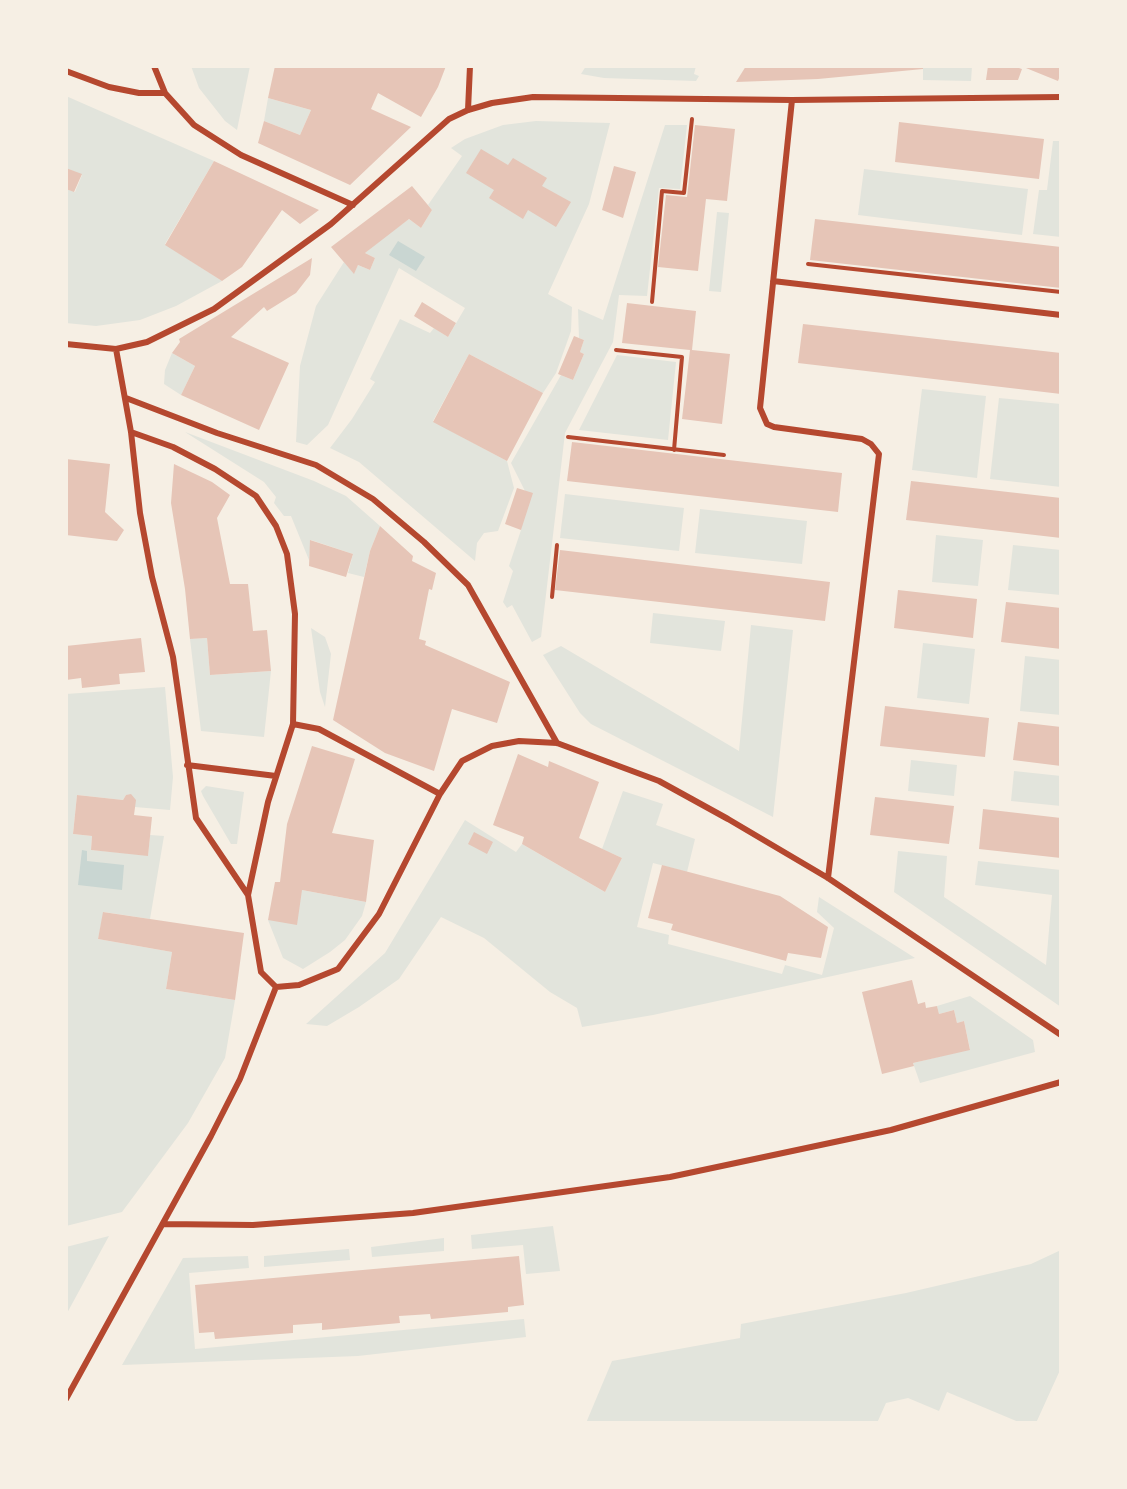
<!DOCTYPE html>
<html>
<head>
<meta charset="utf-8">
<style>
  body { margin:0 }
  #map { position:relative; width:1127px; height:1489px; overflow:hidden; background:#f6efe4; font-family:"Nunito Sans",sans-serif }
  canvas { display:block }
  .frame { position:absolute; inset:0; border:68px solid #f6efe4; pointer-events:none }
</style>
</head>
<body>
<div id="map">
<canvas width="1127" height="1489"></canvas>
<div class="frame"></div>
</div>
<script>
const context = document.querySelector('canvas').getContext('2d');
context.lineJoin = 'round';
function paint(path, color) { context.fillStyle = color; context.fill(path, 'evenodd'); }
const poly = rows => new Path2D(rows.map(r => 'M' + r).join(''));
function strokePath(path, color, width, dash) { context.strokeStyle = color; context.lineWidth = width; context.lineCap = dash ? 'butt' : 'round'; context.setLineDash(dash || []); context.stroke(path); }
const green = poly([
  [191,66,250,66,237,130,225,121,199,88],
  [586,66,696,66,694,74,699,76,696,81,604,78,581,74],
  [923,66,972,66,971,81,923,80],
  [66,96,214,161,165,244,222,281,176,306,140,320,96,326,66,323,66,189,75,192,82,175,66,168],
  [268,98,311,110,300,135,264,121],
  [536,121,610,123,589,204,548,294,572,307,571,331,556,373,543,393,469,354,433,421,507,461,514,488,498,531,484,533,477,543,475,561,359,462,330,448,352,419,375,382,370,379,400,319,430,333,434,328,448,337,465,308,399,268,328,425,307,445,296,442,300,366,316,306,344,262,354,273,358,265,370,270,375,258,365,253,383,237,409,219,421,228,432,210,428,205,462,156,451,148,465,139,503,125],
  [665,125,687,125,680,189,659,188,647,296,619,295,613,342,565,433,541,637,532,642,512,605,507,608,503,602,513,571,509,566,521,530,525,491,511,463,561,375,573,380,584,354,580,352,584,340,579,338,578,309,603,320],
  [1053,141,1061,141,1061,237,1033,234,1039,190,1047,190],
  [864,169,1028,189,1022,235,858,215],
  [717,212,729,213,721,292,709,291],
  [172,353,195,366,181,395,164,384,165,370],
  [617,355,676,362,668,440,579,430],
  [922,389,986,396,977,478,912,470],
  [999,398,1061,404,1061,487,990,479],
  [185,432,314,481,346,496,380,526,370,551,364,577,348,573,353,554,311,540,309,560,291,516,284,516,274,503,276,497,264,482],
  [565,494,684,508,679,551,560,538],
  [700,509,807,521,802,564,695,553],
  [936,535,983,540,978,586,932,582],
  [1013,545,1061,550,1061,595,1008,590],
  [653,613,725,621,721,651,650,643],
  [751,625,793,630,773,817,591,724,580,713,543,655,561,646,739,751],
  [311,628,325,637,331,654,325,707,320,692],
  [207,638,210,675,271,671,264,737,201,731,190,639],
  [923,643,975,649,969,704,917,698],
  [1025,656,1061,660,1061,715,1020,711],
  [165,687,173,777,170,810,135,807,126,795,123,800,77,795,73,834,92,836,91,850,148,855,150,835,164,836,150,919,104,912,98,939,172,952,166,989,235,1000,225,1058,188,1123,122,1212,66,1226,66,694],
  [911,760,957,765,954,796,908,791],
  [1014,771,1061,776,1061,806,1011,801],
  [206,786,244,792,237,844,231,844,203,796,201,791],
  [623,791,663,804,656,825,695,839,687,872,653,863,637,927,669,935,668,944,782,974,785,965,822,975,834,928,817,912,819,897,915,958,653,1015,582,1027,577,1008,550,992,484,938,441,917,399,979,359,1007,327,1026,306,1024,385,953,465,820,516,852,522,844,605,892,622,858,602,849],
  [898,851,947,856,944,897,1046,965,1052,895,975,885,978,861,1061,870,1061,1007,894,892],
  [302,890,366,902,362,916,345,940,330,952,303,969,283,958,268,920],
  [970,996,1033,1040,1035,1052,920,1083,913,1063,970,1049,964,1021,957,1023,954,1010,939,1014,937,1006],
  [553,1226,560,1271,526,1274,523,1245,472,1249,471,1235],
  [109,1236,66,1315,66,1247],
  [444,1238,444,1251,372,1257,371,1247],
  [349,1249,350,1260,264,1267,264,1256],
  [1061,1250,1061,1368,1036,1423,1021,1423,947,1392,939,1411,908,1398,886,1403,877,1423,586,1423,612,1361,740,1338,741,1324,906,1293,1031,1264],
  [248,1256,249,1268,189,1273,195,1349,524,1319,526,1337,358,1356,122,1365,183,1258]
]);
const water = poly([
  [398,241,425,257,416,271,389,255],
  [82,850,87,851,87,861,124,865,122,890,78,885]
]);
const building = poly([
  [275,66,446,66,438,87,421,117,378,93,371,109,411,127,350,185,258,143,264,121,300,135,311,110,268,98],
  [746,66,923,66,923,69,818,79,736,82],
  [988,66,1013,66,1022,69,1018,80,986,80],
  [1021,66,1061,66,1061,73,1058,81],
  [899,122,1044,139,1039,179,895,162],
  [695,125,735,129,727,201,706,199,698,271,658,267,666,195,687,197],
  [481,149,508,165,513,158,547,178,542,186,571,202,556,227,528,210,523,219,489,198,494,190,466,173],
  [214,161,319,210,300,224,282,210,242,267,222,281,165,245],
  [614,166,636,172,623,218,602,210],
  [66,168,82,174,74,192,66,189],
  [412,186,432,210,421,228,409,219,365,253,375,258,370,270,358,265,354,274,331,247],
  [815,219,1061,247,1061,288,810,260],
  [312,258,310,275,296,293,267,311,264,307,231,337,289,363,259,430,181,395,195,366,172,353,180,342,179,339],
  [422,302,456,323,448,337,414,316],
  [627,303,696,311,692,350,730,354,722,424,682,419,690,350,622,343],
  [803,324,1061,353,1061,394,798,363],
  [574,336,584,340,580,352,584,354,573,380,558,374],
  [469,354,543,393,507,461,433,422],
  [572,442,842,473,838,512,567,481],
  [66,459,110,464,105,512,124,530,117,541,66,535],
  [174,464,212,482,230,495,217,518,230,584,248,584,253,631,267,630,271,671,210,675,207,638,190,639,185,589,171,503],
  [911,481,1061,498,1061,538,906,520],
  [517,488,533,493,521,530,505,524],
  [380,526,413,556,412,561,436,573,432,590,429,589,419,639,426,641,425,645,510,682,497,723,452,709,434,771,385,753,333,720,370,551],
  [310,540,353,554,346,577,309,566],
  [560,550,830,582,825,621,555,590],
  [898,590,977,599,973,638,894,628],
  [1006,602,1061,608,1061,649,1001,642],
  [141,638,145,672,119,674,120,684,82,688,81,678,66,680,66,646],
  [885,706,989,718,985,757,880,746],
  [1018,722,1061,727,1061,766,1013,760],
  [312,746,355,759,332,833,374,840,366,902,302,890,297,925,268,920,275,882,280,882,287,824],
  [518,754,548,767,549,761,599,782,579,838,622,858,605,892,522,844,524,837,493,825],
  [131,794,136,800,134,815,152,817,148,856,91,850,92,836,73,834,77,795,123,800,126,795],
  [875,797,954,806,949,844,870,835],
  [983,809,1061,818,1061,858,979,849],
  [474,832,493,842,487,854,468,844],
  [662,865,780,896,828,927,821,958,788,953,786,961,671,930,673,924,648,918],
  [103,912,244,933,235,1000,166,989,172,952,98,939],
  [912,980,918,1004,925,1002,926,1008,937,1006,939,1014,954,1010,957,1023,964,1021,970,1050,913,1063,914,1066,882,1074,862,992],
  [519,1256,524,1305,508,1307,508,1312,431,1319,430,1314,415,1315,399,1316,400,1323,322,1330,322,1323,307,1324,293,1325,293,1333,215,1339,214,1332,199,1333,195,1285]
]);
const path = poly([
  [808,264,1061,292],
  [652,302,662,191,684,193,692,119],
  [616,350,682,357,674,450],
  [568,437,724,455],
  [552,597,557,545]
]);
const minor = poly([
  [154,66,165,93,194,125,241,155,353,205],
  [66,71,109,87,139,93,165,93],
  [792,100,760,408,767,424,774,427,862,439,871,444,879,454,828,878],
  [468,110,470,66],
  [773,281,1061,315],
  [66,344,116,349,147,342,214,309,331,224,449,119,468,110,492,103,533,97,792,100,1061,97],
  [116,349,131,432,140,513,152,577,173,657,196,818,248,895,261,972,276,987],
  [126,398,217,433,316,465,373,499,424,542,468,585,557,743],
  [131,432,173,447,215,469,256,496,276,526,287,554,295,614,293,724,268,802,248,895],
  [293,724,319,729,440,794],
  [187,765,276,776],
  [276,987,299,985,338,969,379,914,440,794,462,761,492,746,519,741,557,743,659,781,728,819,828,878,1061,1035],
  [164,1224,253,1225,413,1213,670,1177,891,1130,1061,1082],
  [66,1399,211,1136,240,1079,276,987]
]);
paint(green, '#e2e4dc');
paint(water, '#c9d6d2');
paint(building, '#e6c5b7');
strokePath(path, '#b5482f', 4);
strokePath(minor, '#b5482f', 6);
</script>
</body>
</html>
